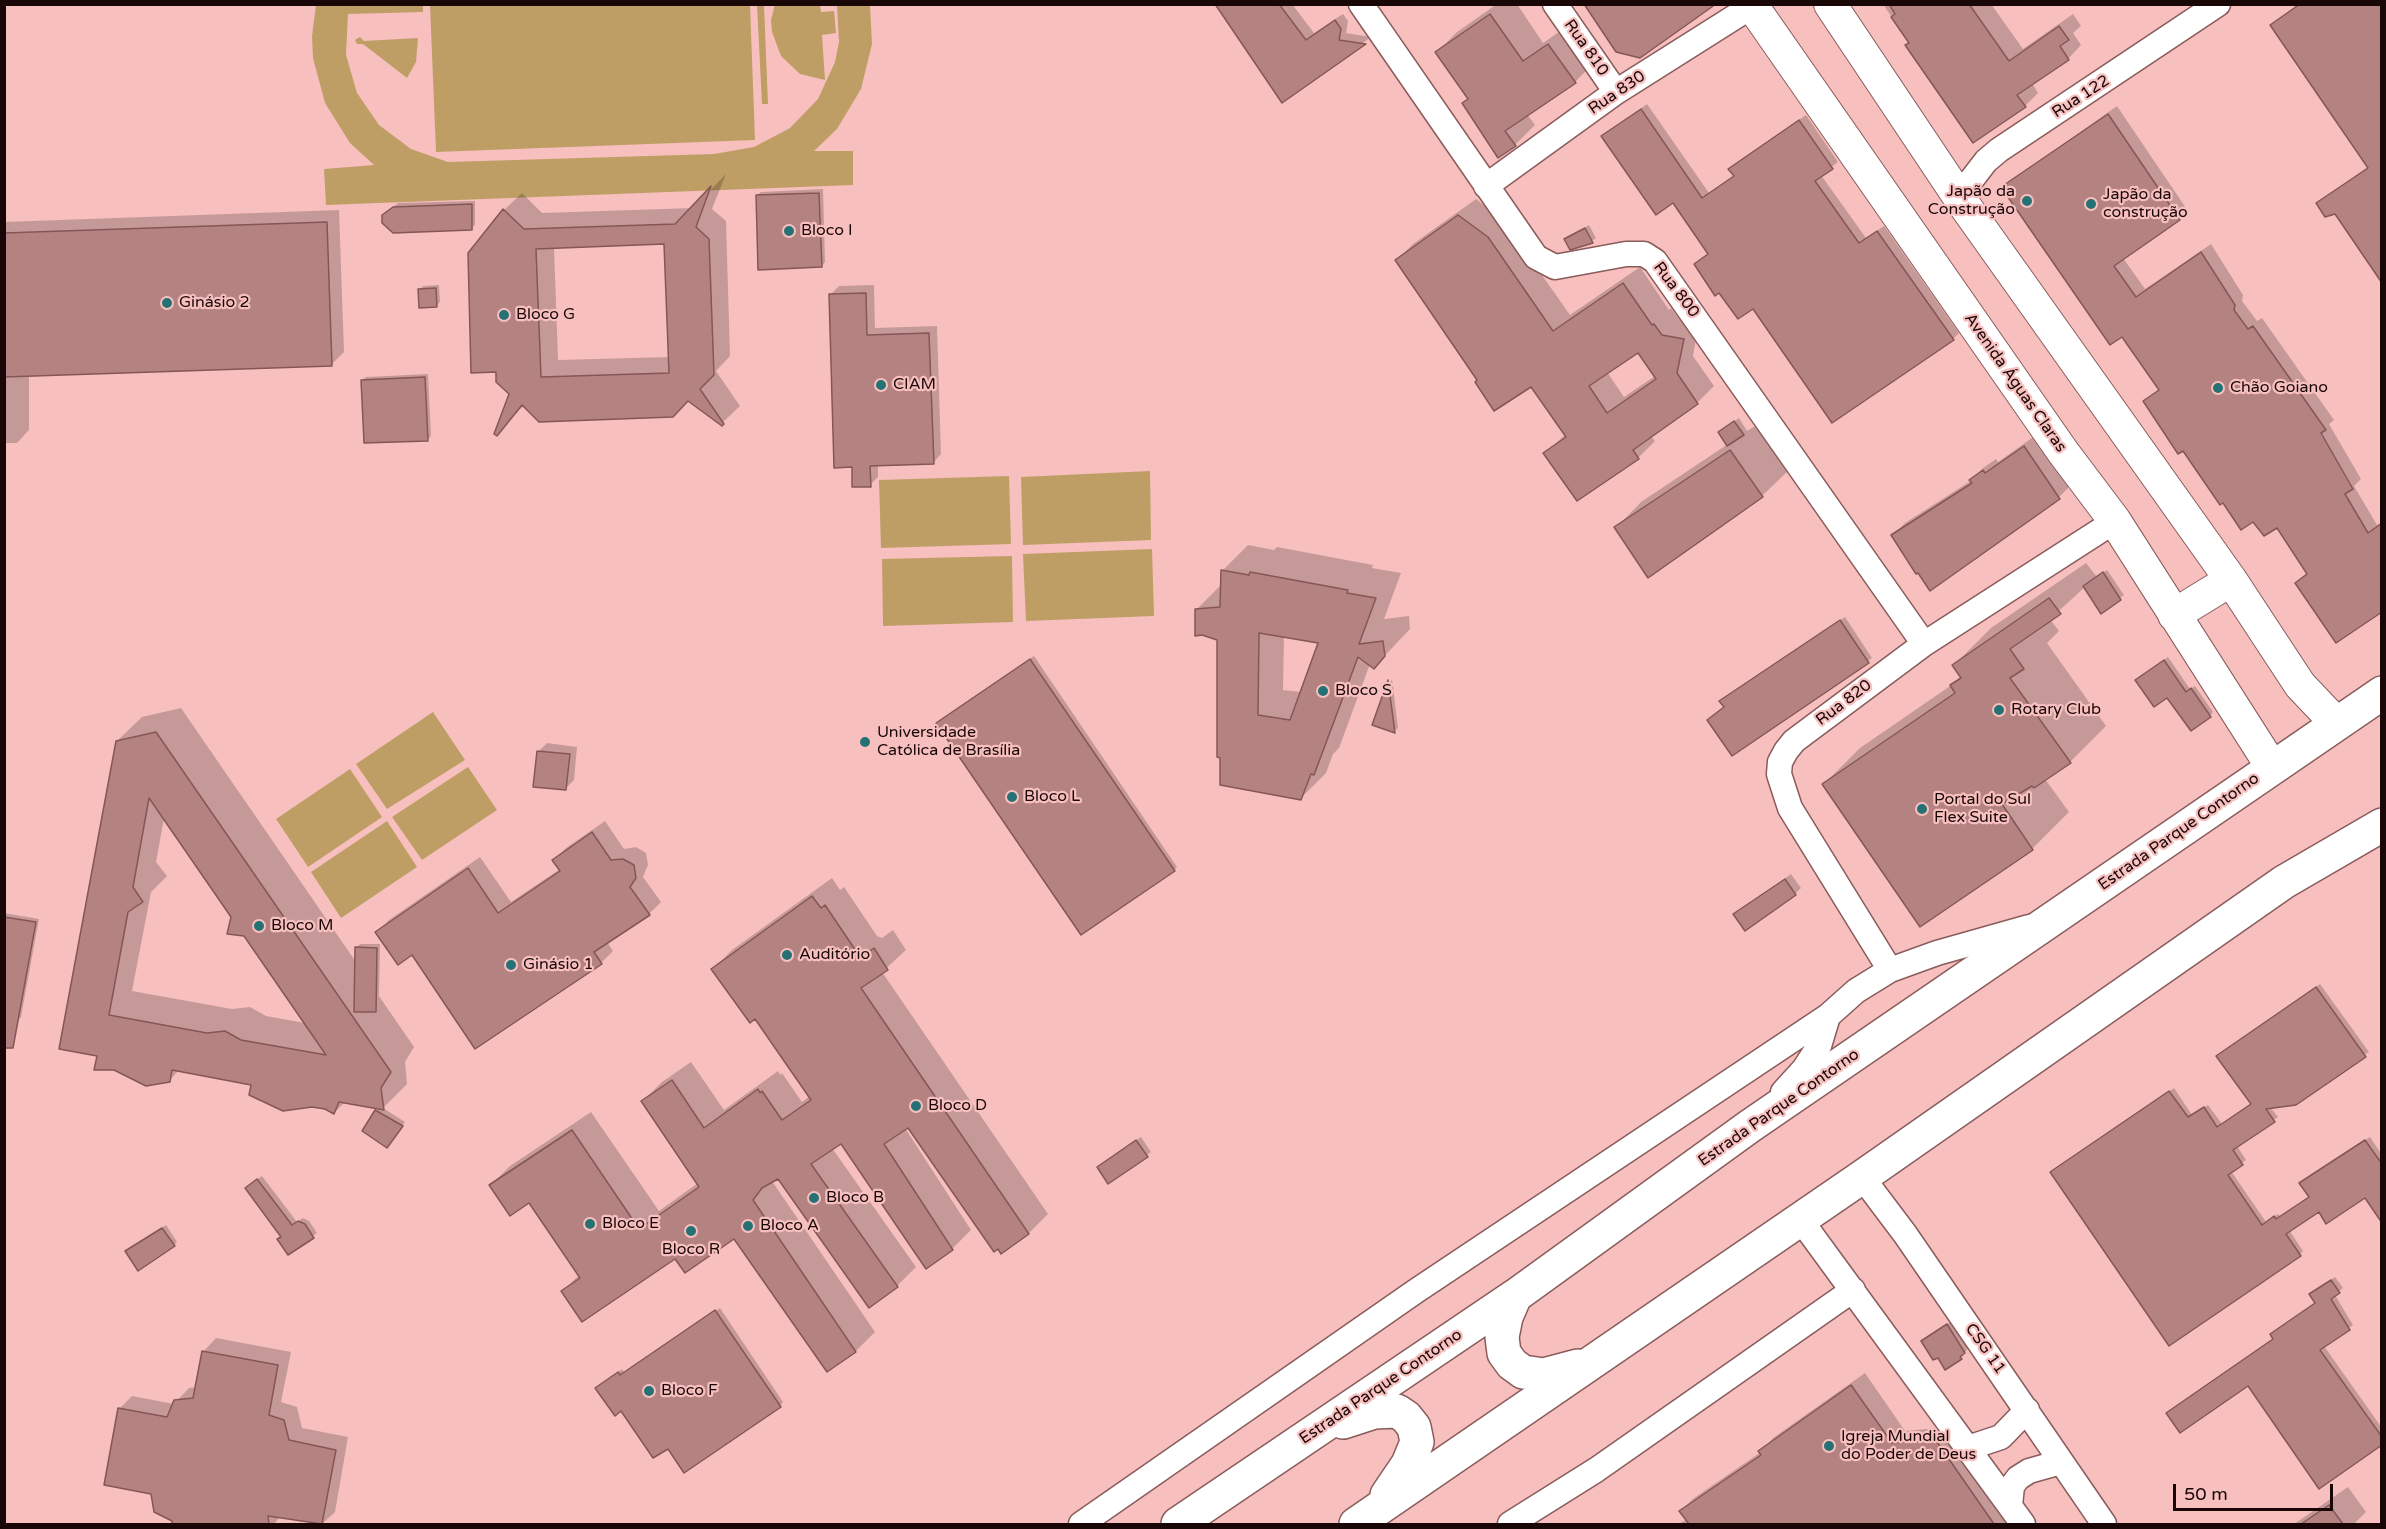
<!DOCTYPE html>
<html>
<head>
<meta charset="utf-8">
<style>
  body { margin:0 }
  #map { position:relative; width:2386px; height:1529px; overflow:hidden; background:#f7c0bf; font-family:"Varela Round",sans-serif }
  canvas { display:block }
  .frame { position:absolute; inset:0; border:6px solid #190708; pointer-events:none }
  .scale { position:absolute; left:2173px; top:1484px; width:160px; height:27px; box-sizing:border-box; border:3px solid #190708; border-top:0; padding-left:8px; font-size:18px; line-height:21px; white-space:nowrap; color:#190708; -webkit-text-stroke:4px #f7c0bf; paint-order:stroke }
</style>
</head>
<body>
<div id="map">
<canvas width="2386" height="1529"></canvas>
<div class="frame"></div>
<div class="scale">50 m</div>
</div>
<script>
const context = document.querySelector('canvas').getContext('2d');
context.lineJoin = 'round';
function paint(path, color) { context.fillStyle = color; context.fill(path, 'evenodd'); }
const poly = rows => new Path2D(rows.map(r => 'M' + r).join(''));
function strokePath(path, color, width, dash) { context.strokeStyle = color; context.lineWidth = width; context.lineCap = dash ? 'butt' : 'round'; context.setLineDash(dash || []); context.stroke(path); }
function drawText(font, color, halo, rows, align = 'center') {
  context.font = font + ' "Varela Round",sans-serif'; context.lineWidth = 4.5; context.setLineDash([]); context.textBaseline = 'middle'; context.strokeStyle = halo; context.fillStyle = color; for (const [text, x, y, turn = 0] of rows) {
    context.save(); context.translate(x, y); context.rotate((+turn || 0) * Math.PI / 180); context.textAlign = isNaN(turn) ? turn : align; if (halo) context.strokeText(text, 0, 0); context.fillText(text, 0, 0); context.restore();
  }
}
const green = poly([
  [775,4,820,5,821,12,834,11,836,33,822,35,825,80,800,74,781,56,772,32,771,20],
  [316,5,423,5,423,12,348,14,346,55,357,93,379,125,411,149,448,162,714,154,754,147,790,128,818,99,835,62,839,42,837,5,870,5,872,44,861,89,837,129,814,151,853,151,853,185,326,205,324,169,374,165,350,143,325,103,313,58,312,36],
  [430,5,750,5,755,140,436,152],
  [757,5,764,5,768,104,762,104],
  [360,37,364,41,418,38,416,62,407,78,363,44,357,44,355,40],
  [1150,471,1151,540,1023,545,1021,477],
  [1009,476,1011,544,881,548,879,480],
  [1152,549,1154,616,1026,621,1023,554],
  [1012,556,1013,622,883,626,882,559],
  [433,712,465,760,387,809,356,764],
  [468,767,497,810,422,860,392,817],
  [350,769,382,817,308,867,276,819],
  [387,821,417,867,341,918,311,872]
]);
const shadow = poly([
  [1216,4,1292,4,1314,33,1343,14,1348,21,1346,33,1371,37,1283,101],
  [1497,4,1517,4,1543,43,1569,25,1595,62,1575,82,1527,114,1535,125,1515,145,1469,98,1437,52,1457,32],
  [1883,4,1991,4,2023,49,2073,14,2081,26,2073,33,2081,45,2068,59,2032,83,2038,93,2025,106,1973,141],
  [2298,4,2382,4,2382,280,2335,213,2318,203,2369,166,2272,25],
  [1647,104,1709,193,1735,175,1730,169,1736,163,1806,115,1838,162,1821,175,1866,238,1884,226,1959,333,1953,339,1754,307,1719,291,1696,264,1709,253,1673,201,1603,136],
  [2117,106,2188,211,2123,258,2145,289,2211,244,2243,295,2242,301,2257,321,2262,318,2334,420,2329,424,2361,479,2354,486,2377,525,2382,522,2382,610,2297,583,2308,573,2277,526,2253,520,2224,501,2145,401,2160,389,2123,335,2003,187],
  [726,174,712,209,726,221,730,356,716,371,740,406,721,424,689,400,524,405,497,434,511,394,498,370,469,254,504,210,522,193,542,213,693,208],
  [666,243,670,357,558,360,554,247],
  [823,189,825,262,822,266,757,195,761,192],
  [1476,199,1504,221,1570,315,1640,267,1669,310,1671,308,1679,319,1699,323,1693,356,1714,386,1697,403,1651,436,1655,441,1638,458,1545,453,1566,434,1531,385,1479,380,1397,260,1413,244],
  [1638,351,1655,376,1624,397,1607,372],
  [475,201,475,225,471,229,388,212,398,203],
  [339,210,344,352,331,365,29,375,29,430,17,443,4,443,4,222],
  [1589,225,1596,238,1592,241,1566,239],
  [439,285,440,302,436,306,419,290,423,286],
  [874,285,875,328,937,326,941,454,933,463,878,464,878,477,870,485,854,465,831,294,839,286],
  [428,374,431,436,427,440,362,380,366,377],
  [1739,418,1747,431,1757,425,1788,471,1762,496,1616,528,1641,502,1728,444,1723,429],
  [2036,435,2071,485,2059,497,1964,564,1893,535,1905,523,1972,480,1983,468,1996,459,1998,462],
  [1248,545,1274,550,1277,547,1373,565,1372,568,1401,573,1384,619,1409,616,1410,629,1374,667,1370,664,1339,748,1333,754,1326,773,1300,799,1219,639,1196,610,1222,584,1223,570],
  [1284,636,1320,642,1301,692,1283,690],
  [2086,563,2097,577,2107,570,2124,595,2102,612,2085,587,2050,619,2059,631,2047,643,2106,726,2070,762,2045,779,2069,812,2032,849,1921,925,1824,784,1860,748,1953,684,1962,675,1954,665,1991,628],
  [1845,617,1872,658,1732,754,1725,697],
  [1034,656,1177,867,1174,870,942,719],
  [2168,657,2190,689,2195,686,2213,712,2210,716,2168,696,2141,676],
  [1392,679,1398,728,1394,731,1374,724],
  [181,708,356,962,356,948,360,944,380,944,379,996,414,1047,405,1062,407,1084,383,1108,405,1122,390,1142,364,1131,380,1107,346,1101,334,1113,314,1106,290,1110,274,1107,251,1094,253,1084,179,1070,169,1081,98,1055,117,741,142,717],
  [164,818,232,916,305,1023,266,1016,250,1007,232,1009,132,991,151,892,167,876,156,862],
  [547,743,577,747,574,780,565,789,538,752],
  [605,821,624,849,636,847,646,853,648,865,643,877,661,902,649,914,607,942,613,951,601,963,413,953,377,932,389,920,480,857,511,902,560,869,554,860,566,848],
  [1791,874,1801,888,1795,894,1735,914],
  [832,878,840,890,844,887,877,936,882,938,893,930,906,950,882,972,1048,1214,1029,1233,1002,1251,908,1125,905,1128,971,1230,952,1249,841,1142,832,1148,916,1267,897,1286,869,1306,778,1177,772,1181,875,1332,856,1351,827,1370,735,1237,563,1291,580,1274,529,1201,491,1185,510,1166,591,1112,659,1211,698,1183,643,1101,662,1082,691,1062,724,1110,778,1071,780,1075,782,1073,802,1102,810,1096,756,1017,713,969,732,950],
  [4,913,39,919,21,1017,18,1020,4,1018],
  [2320,984,2369,1052,2270,1107,2278,1117,2237,1146,2246,1160,2231,1171,2266,1222,2278,1214,2280,1216,2310,1197,2305,1180,2370,1137,2382,1155,2382,1220,2366,1196,2319,1210,2289,1230,2303,1251,2300,1254,2056,1169,2174,1088,2192,1115,2208,1105,2222,1124,2252,1103,2222,1053],
  [1141,1137,1151,1152,1109,1182,1102,1164],
  [262,1176,297,1222,303,1218,309,1221,317,1233,288,1253,282,1236,251,1184],
  [166,1225,177,1242,174,1245,131,1248],
  [2335,1277,2343,1288,2335,1295,2353,1325,2324,1346,2382,1428,2382,1444,2275,1338,2316,1302,2315,1291],
  [720,1308,783,1402,780,1406,669,1447,621,1409,601,1384,622,1369,624,1372],
  [1952,1321,1968,1348,1961,1358,1946,1368,1926,1338],
  [216,1338,291,1352,281,1402,297,1407,302,1428,348,1437,335,1512,322,1524,280,1517,274,1524,173,1524,174,1520,157,1514,152,1493,119,1409,132,1396,174,1404,189,1388,197,1387,204,1351],
  [1865,1373,1905,1431,1948,1427,2015,1524,1679,1524,1687,1519,1681,1511,1694,1498,1761,1452,1773,1438],
  [2348,1487,2366,1512,2354,1524,2294,1524]
]);
const building = poly([
  [1215,4,1279,4,1306,40,1335,20,1341,29,1339,40,1366,44,1282,103,1215,4],
  [1584,4,1716,4,1640,58,1616,52,1584,4],
  [1889,4,1969,4,2009,61,2059,26,2069,40,2060,46,2069,60,2017,95,2026,107,1973,143,1905,45,1909,43,1891,17,1895,14,1889,4],
  [2300,4,2382,4,2382,283,2335,214,2325,217,2316,203,2368,168,2270,25,2300,4],
  [1490,14,1523,61,1548,44,1576,83,1505,131,1516,146,1498,158,1462,103,1468,99,1435,52,1490,14],
  [1641,109,1702,198,1734,176,1728,169,1799,120,1833,169,1815,181,1859,243,1877,231,1954,340,1832,423,1753,309,1738,319,1719,293,1715,296,1694,264,1708,254,1673,203,1656,215,1601,136,1641,109],
  [2108,114,2180,220,2114,266,2136,297,2201,252,2235,305,2234,310,2248,329,2253,326,2326,430,2321,433,2353,489,2345,494,2368,533,2382,523,2382,612,2336,643,2295,583,2307,574,2277,528,2264,536,2253,522,2241,530,2223,503,2220,505,2183,451,2178,454,2143,401,2159,390,2122,337,2110,345,2001,187,2108,114],
  [711,186,696,227,709,239,714,375,700,389,724,424,722,426,688,401,673,417,539,422,522,405,497,436,494,434,509,394,496,382,496,372,471,373,468,253,503,209,524,229,675,224,711,186],
  [664,244,669,373,541,377,536,249,664,244],
  [819,193,822,267,758,270,756,195,819,193],
  [472,204,472,230,393,233,382,223,382,215,393,207,472,204],
  [1458,215,1488,237,1553,331,1623,283,1652,325,1654,324,1662,335,1684,339,1677,373,1698,404,1633,450,1639,459,1577,501,1543,453,1566,437,1531,387,1494,411,1475,382,1477,380,1395,260,1458,215],
  [1638,353,1656,379,1607,413,1589,386,1638,353],
  [327,222,332,366,4,377,4,233,327,222],
  [1585,228,1593,243,1570,250,1564,239,1585,228],
  [436,288,437,307,419,308,418,289,436,288],
  [866,293,867,335,929,333,934,464,870,466,871,487,852,487,852,467,834,468,829,294,866,293],
  [425,377,428,441,364,443,361,380,425,377],
  [1734,421,1744,435,1727,446,1718,432,1734,421],
  [2024,446,2060,499,1930,591,1918,573,1916,574,1891,535,1972,483,1969,480,1983,470,1985,473,2024,446],
  [1730,450,1763,497,1648,578,1614,527,1730,450],
  [1221,570,1249,575,1250,572,1348,590,1347,593,1376,598,1359,644,1383,641,1385,656,1374,669,1358,657,1314,775,1311,774,1301,800,1220,785,1220,758,1217,757,1217,640,1202,635,1195,636,1195,609,1220,607,1221,570],
  [1259,633,1318,643,1290,720,1258,715,1259,633],
  [2103,572,2121,600,2101,614,2083,586,2103,572],
  [2049,598,2061,614,2010,649,2024,669,2010,678,2071,763,2034,788,2032,786,2002,804,2033,850,1920,927,1822,784,1955,693,1950,685,1961,678,1952,665,2049,598],
  [1840,620,1869,663,1732,756,1707,720,1724,707,1719,701,1840,620],
  [1030,659,1175,871,1081,935,936,723,1030,659],
  [2164,660,2186,692,2191,688,2211,717,2191,731,2167,698,2154,707,2135,680,2164,660],
  [1388,680,1395,733,1372,725,1388,680],
  [156,732,391,1072,381,1088,384,1110,339,1102,334,1114,325,1109,312,1107,283,1111,249,1095,251,1085,172,1070,170,1082,146,1086,114,1070,94,1070,97,1056,59,1049,116,741,156,732],
  [149,798,231,917,227,934,244,936,326,1055,241,1040,225,1031,207,1033,109,1015,128,912,143,902,133,887,149,798],
  [537,751,570,754,566,790,533,787,537,751],
  [592,832,611,860,623,859,634,865,636,878,630,887,650,915,594,952,602,964,475,1049,412,955,398,965,375,932,468,868,498,913,560,871,552,860,592,832],
  [1785,879,1796,895,1745,931,1733,914,1785,879],
  [812,896,821,908,825,905,858,954,862,956,874,948,888,970,861,988,1029,1234,1001,1254,998,1249,994,1252,908,1128,884,1144,953,1250,926,1269,841,1144,811,1164,898,1287,869,1308,778,1179,762,1188,753,1200,856,1352,827,1372,734,1239,685,1273,675,1259,582,1322,561,1291,580,1278,529,1203,510,1216,489,1185,572,1130,639,1229,699,1187,641,1101,672,1080,704,1128,758,1089,760,1093,762,1091,782,1120,811,1100,755,1019,750,1023,711,969,812,896],
  [4,917,36,922,13,1048,4,1048,4,917],
  [355,947,377,948,376,1012,354,1012,355,947],
  [2316,987,2366,1057,2296,1105,2266,1109,2275,1122,2233,1150,2243,1165,2228,1175,2262,1225,2274,1216,2276,1219,2309,1197,2299,1183,2365,1140,2382,1164,2382,1223,2365,1198,2326,1224,2319,1212,2286,1234,2301,1256,2169,1346,2050,1172,2169,1091,2188,1117,2204,1107,2217,1127,2251,1104,2216,1056,2316,987],
  [375,1110,403,1126,387,1148,362,1131,375,1110],
  [1136,1140,1148,1157,1108,1184,1097,1167,1136,1140],
  [257,1179,292,1225,298,1221,305,1224,314,1238,288,1255,277,1239,281,1237,245,1188,257,1179],
  [162,1228,175,1246,138,1271,125,1251,162,1228],
  [2331,1280,2340,1293,2331,1299,2350,1330,2320,1350,2382,1437,2382,1445,2319,1489,2248,1386,2180,1433,2166,1413,2273,1339,2270,1334,2315,1303,2309,1294,2331,1280],
  [715,1310,781,1407,684,1473,668,1449,653,1458,621,1411,615,1416,595,1388,618,1372,620,1375,715,1310],
  [1947,1324,1965,1353,1960,1357,1962,1359,1945,1370,1938,1358,1933,1360,1921,1341,1947,1324],
  [202,1351,278,1365,269,1415,284,1420,289,1440,336,1450,322,1524,268,1516,269,1524,172,1524,172,1521,154,1512,151,1494,104,1485,118,1408,167,1417,174,1400,193,1398,202,1351],
  [1851,1385,1892,1443,1935,1439,1994,1524,1689,1524,1679,1511,1761,1455,1758,1451,1851,1385],
  [2329,1505,2343,1524,2301,1524,2329,1505]
]);
const minor = poly([
  [1361,4,1536,257,1555,267,1626,254,1644,254,1655,261,1924,644],
  [1555,4,1616,92],
  [1486,186,1616,92,1752,6],
  [1965,206,1969,183,1986,161,1999,150,2218,4],
  [1890,970,1790,808,1779,774,1780,762,1786,751,1794,741,1924,644,2115,521],
  [1783,1092,1804,1069,1819,1046,1828,1016,1856,991,1890,970,1937,953,2029,927],
  [1862,1177,1905,1234,2104,1524],
  [1800,1219,2023,1524],
  [1968,1448,2001,1437,2027,1410],
  [2010,1506,2012,1486,2018,1478,2029,1471,2061,1462],
  [1081,1524,1416,1291,1828,1016],
  [1510,1524,1596,1470,1853,1290]
]);
const major = poly([
  [1751,4,2063,452,2115,521,2272,767],
  [1830,4,1965,206,2231,580,2300,685,2336,723],
  [2174,615,2231,580]
]);
const highway = poly([
  [1515,1296,1506,1317,1502,1337,1504,1353,1512,1364,1523,1372,1544,1375,1578,1366],
  [1343,1422,1374,1412,1397,1411,1406,1417,1414,1427,1417,1442,1408,1464,1387,1495],
  [1178,1524,1515,1296,1750,1126,2382,693],
  [1356,1524,1862,1177,2284,882,2382,825]
]);
const markers = [
  [2027,201,6,"#267174"],
  [2091,204,6,"#267174"],
  [789,231,6,"#267174"],
  [167,303,6,"#267174"],
  [504,315,6,"#267174"],
  [881,385,6,"#267174"],
  [2218,388,6,"#267174"],
  [1323,691,6,"#267174"],
  [1999,710,6,"#267174"],
  [865,742,6,"#267174"],
  [1012,797,6,"#267174"],
  [1922,809,6,"#267174"],
  [259,926,6,"#267174"],
  [787,955,6,"#267174"],
  [511,965,6,"#267174"],
  [916,1106,6,"#267174"],
  [814,1198,6,"#267174"],
  [590,1224,6,"#267174"],
  [748,1226,6,"#267174"],
  [691,1231,6,"#267174"],
  [649,1391,6,"#267174"],
  [1829,1446,6,"#267174"]
];
const streetNames = [
  ["Rua 810",1586,48,55],
  ["Rua 830",1617,93,-34],
  ["Rua 122",2081,97,-33],
  ["Rua 800",1676,290,53],
  ["Avenida Águas Claras",2015,383,55],
  ["Rua 820",1844,703,-37],
  ["Estrada Parque Contorno",2179,832,-35],
  ["Estrada Parque Contorno",1779,1108,-35],
  ["CSG 11",1985,1349,55],
  ["Estrada Parque Contorno",1381,1387,-34]
];
const poiNames = [
  ["Japão da",2015,192,"right"],
  ["Construção",2015,210,"right"],
  ["Japão da",2103,195],
  ["construção",2103,213],
  ["Bloco I",801,231],
  ["Ginásio 2",179,303],
  ["Bloco G",516,315],
  ["CIAM",893,385],
  ["Chão Goiano",2230,388],
  ["Bloco S",1335,691],
  ["Rotary Club",2011,710],
  ["Universidade",877,733],
  ["Católica de Brasília",877,751],
  ["Bloco L",1024,797],
  ["Portal do Sul",1934,800],
  ["Flex Suite",1934,818],
  ["Bloco M",271,926],
  ["Auditório",799,955],
  ["Ginásio 1",523,965],
  ["Bloco D",928,1106],
  ["Bloco B",826,1198],
  ["Bloco E",602,1224],
  ["Bloco A",760,1226],
  ["Bloco R",691,1250,"center"],
  ["Bloco F",661,1391],
  ["Igreja Mundial",1841,1437],
  ["do Poder de Deus",1841,1455]
];
paint(green, '#bf9e66');
paint(shadow, '#0003');
paint(building, '#b58282');
strokePath(building, '#855655', 1.5);
strokePath(minor, '#8a5b5b', 27);
strokePath(major, '#8a5b5b', 34);
strokePath(highway, '#8a5b5b', 36);
strokePath(minor, '#fff', 24);
strokePath(major, '#fff', 32);
strokePath(highway, '#fff', 33);
for (const [x, y, r, color] of markers) { const dot = new Path2D(); dot.arc(x, y, r, 0, 2 * Math.PI); context.fillStyle = color; context.fill(dot); strokePath(dot, '#f7c0bf', 2); }
drawText('16px', '#190708', '#f7c0bf', streetNames);
drawText('16px', '#190708', '#f7c0bf', poiNames, 'left');
</script>
</body>
</html>
